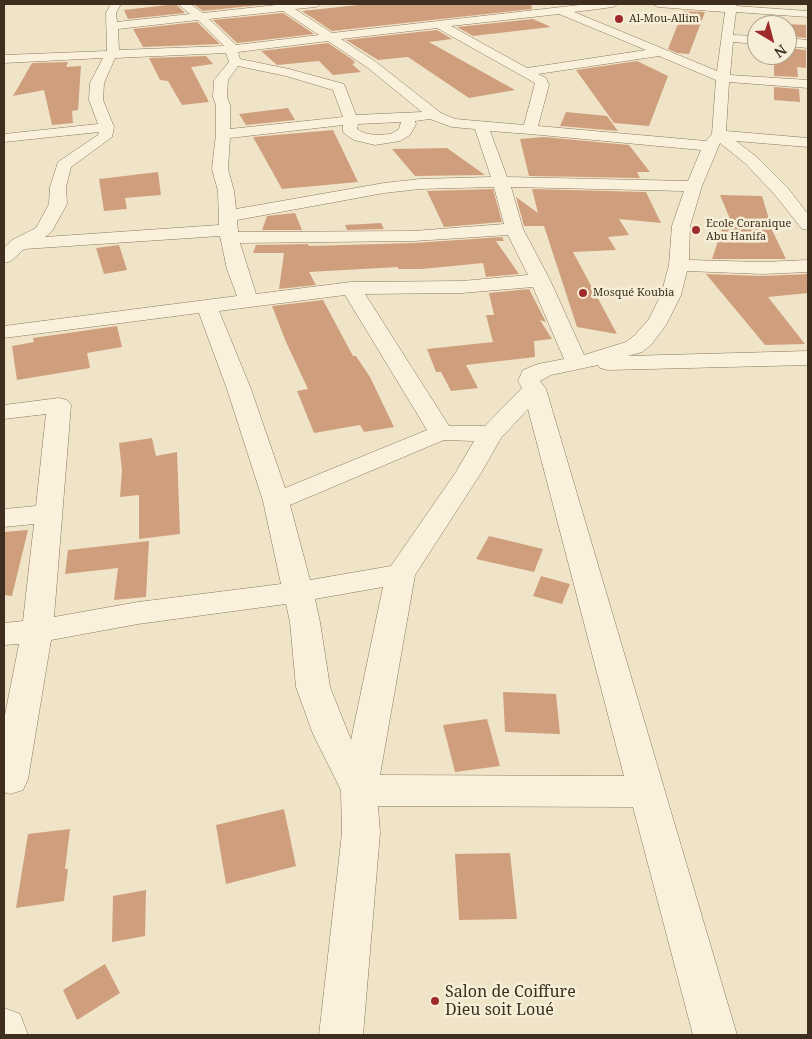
<!DOCTYPE html>
<html>
<head>
<meta charset="utf-8">
<style>
  body { margin:0 }
  #map { position:relative; width:812px; height:1039px; overflow:hidden; background:#f0e4c8; font-family:"Noto Serif",serif }
  canvas { display:block }
  .frame { position:absolute; inset:0; border:5px solid #3d2e20; pointer-events:none }
  .north { position:absolute; left:747px; top:15px; width:50px; height:50px; box-sizing:border-box; background:#f7eed8; border:1px solid #ada18e; border-radius:50%; rotate:143deg; font-size:14px; font-weight:700; line-height:20px; text-align:center; color:#3d2e20 }
  .north::after { content:''; display:block; margin:auto; width:18px; height:22px; background:#9e2a2b; clip-path:polygon(50% 0,100% 100%,50% 72%,0 100%) }
</style>
</head>
<body>
<div id="map">
<canvas width="812" height="1039"></canvas>
<div class="frame"></div>
<div class="north">N</div>
</div>
<script>
const context = document.querySelector('canvas').getContext('2d');
context.lineJoin = 'round';
function paint(path, color) { context.fillStyle = color; context.fill(path, 'evenodd'); }
const poly = rows => new Path2D(rows.map(r => 'M' + r).join(''));
function strokePath(path, color, width, dash) { context.strokeStyle = color; context.lineWidth = width; context.lineCap = dash ? 'butt' : 'round'; context.setLineDash(dash || []); context.stroke(path); }
function drawText(font, color, halo, rows, align = 'center') {
  context.font = font + ' "Noto Serif",serif'; context.lineWidth = 5; context.setLineDash([]); context.textBaseline = 'middle'; context.strokeStyle = halo; context.fillStyle = color; for (const [text, x, y, turn = 0] of rows) {
    context.save(); context.translate(x, y); context.rotate((+turn || 0) * Math.PI / 180); context.textAlign = isNaN(turn) ? turn : align; if (halo) context.strokeText(text, 0, 0); context.fillText(text, 0, 0); context.restore();
  }
}
const building = poly([
  [176,4,185,13,128,19,124,10],
  [193,4,270,4,203,11],
  [368,4,531,4,532,9,332,31,302,11],
  [683,11,705,12,689,54,677,53,668,49],
  [283,13,314,34,237,43,213,20],
  [533,19,551,27,473,36,457,27],
  [197,22,220,44,143,47,133,29],
  [769,23,806,25,806,38,787,36,787,25,769,25],
  [437,30,452,39,429,42,515,90,469,98,408,57,378,60,346,40],
  [328,43,353,60,355,63,352,64,361,72,333,75,319,61,277,65,261,51],
  [787,48,806,50,806,68,797,67,798,77,774,76,774,55,787,55],
  [206,56,213,64,191,67,209,102,182,105,168,81,160,80,149,58],
  [637,61,668,76,649,126,614,123,576,70],
  [68,62,66,67,81,66,78,110,72,111,73,123,52,125,44,90,13,96,32,63],
  [774,87,799,89,800,102,774,100],
  [288,108,295,120,246,125,239,114],
  [566,112,607,116,618,131,560,126],
  [333,130,358,182,282,189,253,137],
  [544,137,629,145,650,172,637,172,640,178,529,176,520,139],
  [447,148,485,175,415,176,392,149],
  [158,172,161,195,125,198,127,209,104,211,99,179],
  [493,189,502,222,444,227,427,191],
  [532,189,646,192,661,223,619,219,629,235,608,237,616,250,573,252,617,334,577,327,544,226,524,226,516,197,538,213],
  [720,195,762,196,773,232,786,259,712,259,723,226,733,226],
  [295,213,302,230,262,230,267,216],
  [381,223,384,229,347,230,345,225],
  [502,237,504,241,496,241,519,274,486,277,483,263,422,269,398,269,398,267,309,272,316,285,279,289,284,253,253,253,256,245,308,244,309,246,414,243],
  [119,245,127,270,104,274,96,248],
  [706,274,762,276,808,274,808,293,768,297,805,344,765,345],
  [529,289,546,322,540,320,552,339,534,341,535,357,466,365,478,388,451,391,441,372,436,372,427,349,493,342,486,315,494,315,489,293],
  [323,300,353,356,356,356,370,377,394,427,364,432,360,425,314,433,297,391,308,389,286,342,272,306],
  [117,326,122,347,87,353,90,368,17,380,12,346,34,342,33,338],
  [152,438,156,456,177,452,180,534,139,539,139,495,120,497,122,471,119,443],
  [28,530,12,596,4,595,4,532],
  [489,536,543,549,534,572,476,559],
  [149,541,146,597,114,600,118,568,65,574,68,550],
  [541,576,570,584,562,604,533,596],
  [503,692,556,694,560,734,505,732],
  [487,719,500,766,455,772,443,725],
  [284,809,296,866,226,884,216,825],
  [70,829,65,869,68,869,64,901,16,908,28,834],
  [510,853,517,919,459,920,455,854],
  [146,890,145,936,112,942,113,896],
  [105,964,120,993,77,1020,63,990]
]);
const minor = poly([
  [111,4,121,4,116,13,117,22,190,14,178,4,190,4,203,13,276,5,275,4,321,4,316,7,295,9,332,33,588,4,618,4,613,7,574,12,717,71,725,12,658,7,653,4,726,5,736,4,736,6,808,11,808,17,736,12,733,35,757,36,757,44,733,42,730,75,808,80,808,88,729,82,726,131,808,138,808,147,736,141,758,158,787,187,808,214,808,230,802,229,775,195,746,164,720,143,702,186,690,226,689,260,762,262,808,260,808,272,762,274,687,271,681,295,666,325,651,345,642,352,628,356,808,351,808,365,608,370,600,368,598,365,551,375,540,381,546,389,737,1035,693,1035,633,807,378,806,380,833,363,1035,319,1035,342,833,341,790,313,734,296,687,290,622,286,604,138,624,51,640,28,779,23,790,10,794,4,792,4,720,19,644,4,645,4,623,23,621,34,524,4,527,4,509,36,506,46,414,4,419,4,405,59,398,67,400,71,405,54,617,138,602,281,584,263,501,227,389,199,313,4,338,4,326,237,296,227,269,220,236,24,249,11,261,4,263,4,248,12,240,36,228,49,204,50,187,58,162,98,135,99,132,4,142,4,134,98,124,89,100,90,83,103,58,4,63,4,55,107,51,106,13,111,4],
  [283,11,319,35,236,45,209,19,283,11],
  [559,14,646,50,527,68,451,26,559,14],
  [198,20,224,46,119,50,118,29,198,20],
  [437,28,535,83,524,125,455,119,441,113,376,62,341,39,437,28],
  [328,41,368,68,422,112,356,115,344,84,289,69,240,59,238,52,328,41],
  [226,53,229,62,214,80,213,97,216,105,216,134,212,169,218,191,219,225,45,237,52,231,67,204,66,187,71,167,112,137,114,127,103,100,104,83,115,58,226,53],
  [659,56,716,80,712,134,706,141,538,126,549,85,546,78,538,74,659,56],
  [238,66,286,76,333,90,343,117,230,129,230,105,227,97,228,80,238,66],
  [430,119,452,127,475,129,491,177,420,179,384,183,236,209,234,191,228,169,230,138,343,125,343,131,345,134,354,140,375,145,400,141,410,135,416,124,415,121,430,119],
  [401,122,399,129,391,134,375,135,364,133,357,129,358,124,401,122],
  [490,131,530,134,701,150,688,181,507,177,490,131],
  [494,187,504,224,414,231,238,232,237,220,384,193,420,189,494,187],
  [511,187,684,191,672,226,669,265,661,295,649,319,635,335,626,342,584,355,550,280,523,229,511,187],
  [508,235,528,275,462,281,351,282,256,294,240,243,414,241,508,235],
  [533,287,564,359,538,364,523,370,518,381,522,388,485,426,449,426,365,294,462,293,533,287],
  [345,295,427,430,285,488,251,389,219,311,345,295],
  [528,409,624,776,380,775,415,575,481,473,501,438,528,409],
  [444,440,474,441,456,472,391,566,310,580,290,505,444,440],
  [383,587,351,740,330,687,320,622,315,599,383,587],
  [787,38,808,40,808,48,787,46,787,38],
  [4,1008,20,1014,28,1035,4,1035,4,1008]
]);
const markers = [
  [619,19,5,"#9e2a2b"],
  [696,230,5,"#9e2a2b"],
  [583,293,5,"#9e2a2b"],
  [435,1001,5,"#9e2a2b"]
];
const farPoinames = [
  ["Al-Mou-Allim",629,19],
  ["Ecole Coranique",706,224],
  ["Abu Hanifa",706,237],
  ["Mosqué Koubia",593,293]
];
const nearPoinames = [
  ["Salon de Coiffure",445,992],
  ["Dieu soit Loué",445,1010]
];
paint(building, '#cf9f7d');
strokePath(minor, '#8d765c', 1);
paint(minor, '#faf1dc');
for (const [x, y, r, color] of markers) { const dot = new Path2D(); dot.arc(x, y, r, 0, 2 * Math.PI); context.fillStyle = color; context.fill(dot); strokePath(dot, '#f7eed8', 2); }
drawText('11px', '#3d2e20', '#f7eed8', farPoinames, 'left');
drawText('16px', '#3d2e20', '#f7eed8', nearPoinames, 'left');
</script>
</body>
</html>
